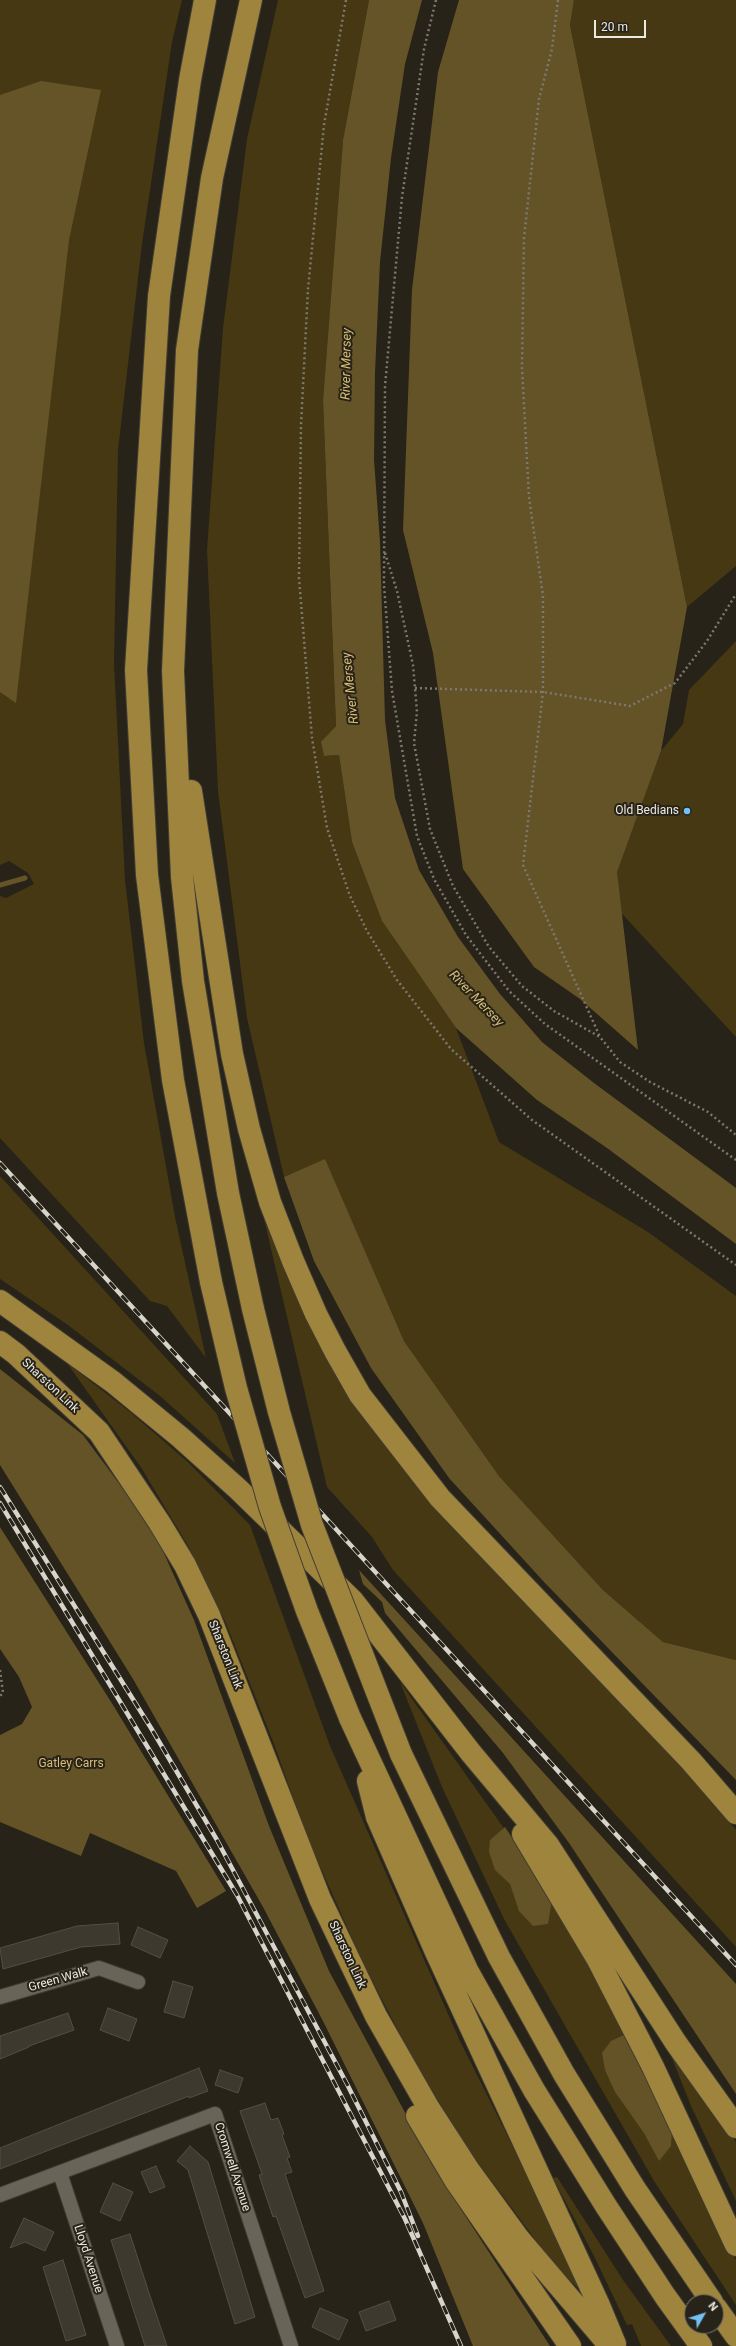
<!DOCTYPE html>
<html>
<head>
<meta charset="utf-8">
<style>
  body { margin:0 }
  #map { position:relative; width:736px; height:2346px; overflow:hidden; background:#272318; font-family:Roboto,sans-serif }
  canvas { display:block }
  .north { position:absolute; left:684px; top:2294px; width:40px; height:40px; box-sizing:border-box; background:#272318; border:1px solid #767269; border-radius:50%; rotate:51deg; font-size:11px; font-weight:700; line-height:16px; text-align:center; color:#ece9e2 }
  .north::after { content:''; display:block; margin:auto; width:14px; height:18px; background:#72c1f5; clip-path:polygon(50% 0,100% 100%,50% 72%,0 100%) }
  .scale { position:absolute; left:594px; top:20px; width:52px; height:18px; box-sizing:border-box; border:2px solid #ece9e2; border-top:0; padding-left:5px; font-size:12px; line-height:14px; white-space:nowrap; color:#ece9e2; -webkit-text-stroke:3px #272318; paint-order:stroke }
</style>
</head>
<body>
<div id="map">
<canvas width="736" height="2346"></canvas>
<div class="north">N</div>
<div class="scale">20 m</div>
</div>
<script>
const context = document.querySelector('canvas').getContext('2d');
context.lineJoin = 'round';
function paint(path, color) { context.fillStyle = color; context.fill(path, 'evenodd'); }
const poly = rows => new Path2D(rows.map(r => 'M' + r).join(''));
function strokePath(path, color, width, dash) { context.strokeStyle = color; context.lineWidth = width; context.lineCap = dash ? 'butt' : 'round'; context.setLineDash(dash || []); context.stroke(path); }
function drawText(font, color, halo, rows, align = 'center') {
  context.font = font + ' Roboto,sans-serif'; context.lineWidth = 4; context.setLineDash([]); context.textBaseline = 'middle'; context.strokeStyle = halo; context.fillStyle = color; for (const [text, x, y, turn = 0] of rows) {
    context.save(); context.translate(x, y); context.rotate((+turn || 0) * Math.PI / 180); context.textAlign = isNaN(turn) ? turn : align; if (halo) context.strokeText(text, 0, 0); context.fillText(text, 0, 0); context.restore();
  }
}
const green = poly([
  [0,0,182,0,172,42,142,244,118,450,114,663,125,880,144,1043,175,1217,206,1358,167,1306,150,1301,0,1138,0,896,6,898,34,884,28,873,9,861,0,865],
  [278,0,369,0,343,140,323,400,336,726,322,742,324,756,339,755,352,842,382,921,456,1028,499,1142,648,1232,736,1296,736,1660,663,1642,603,1590,499,1476,404,1341,325,1160,284,1177,247,1018,218,791,207,550,223,328,247,139],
  [574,0,736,0,736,566,687,607,570,25],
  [736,641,736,1037,599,889,617,871,661,751,683,724,689,690],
  [0,1176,217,1414,235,1463,160,1396,68,1325,0,1279],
  [257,1189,362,1413,413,1481,466,1542,682,1767,736,1830,736,1947,393,1570,372,1537,327,1487],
  [67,1363,130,1412,189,1463,250,1525,330,1746,460,2041,553,2227,579,2289,558,2270,470,2152,415,2063,363,1963,307,1837,274,1744,225,1621,187,1544,142,1469],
  [400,1682,545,1886,591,1967,638,2056,703,2198,736,2260,736,2305,654,2181,504,1919,442,1787],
  [664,2038,736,2142,736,2201,691,2106],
  [557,2177,623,2280,671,2346,641,2346,632,2324,627,2325,594,2256,553,2178]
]);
const forest = poly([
  [459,0,574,0,570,25,687,607,661,751,617,872,638,1050,580,999,534,967,463,869,433,653,403,530,412,290,438,72],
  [325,1159,404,1341,499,1476,603,1590,663,1642,736,1660,736,1780,545,1583,449,1478,371,1368,314,1261,284,1177],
  [0,1369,83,1435,153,1529,194,1620,269,1826,329,1971,438,2174,550,2346,473,2346,423,2223,324,2023,263,1907,133,1679,0,1465],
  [0,1527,113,1705,226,1891,197,1908,176,1871,90,1833,81,1856,0,1822,0,1735,22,1724,32,1707,19,1677,0,1649],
  [359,1570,736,1984,736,2094,569,1843,503,1753,385,1613,382,1602,363,1584],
  [505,1827,552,1899,548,1924,533,1926,519,1911,510,1884,495,1870,489,1852,490,1840],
  [626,2034,672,2129,671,2146,659,2161,644,2133,615,2092,605,2070,602,2053,611,2041]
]);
const water = poly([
  [369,0,422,0,405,64,391,158,380,262,375,372,374,460,380,542,385,720,395,798,419,870,458,937,500,994,542,1042,594,1083,736,1188,736,1244,607,1148,537,1100,456,1028,382,921,352,842,339,755,324,756,321,742,336,726,323,400,343,140],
  [41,81,101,90,69,240,16,703,0,692,0,95]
]);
const stream = poly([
  [0,885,25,878]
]);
const building = poly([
  [118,1923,120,1944,81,1947,3,1969,0,1948,77,1926,118,1923],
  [138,1927,168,1940,160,1958,131,1945,138,1927],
  [173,1981,193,1987,184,2018,164,2012,173,1981],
  [108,2008,137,2019,129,2041,100,2030,108,2008],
  [68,2013,74,2030,29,2046,29,2047,0,2059,0,2036,68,2013],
  [199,2068,208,2091,189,2098,189,2096,0,2169,0,2148,199,2068],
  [220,2070,243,2078,238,2093,215,2085,220,2070],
  [265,2103,271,2120,278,2118,284,2134,282,2135,290,2157,287,2158,292,2172,285,2174,324,2291,305,2298,276,2216,273,2217,259,2175,262,2174,240,2111,265,2103],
  [190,2146,208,2162,255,2317,235,2324,188,2170,177,2161,190,2146],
  [156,2166,165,2187,150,2193,141,2172,156,2166],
  [113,2183,133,2192,120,2221,100,2212,113,2183],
  [24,2218,54,2232,45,2251,25,2242,10,2248,24,2218],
  [130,2234,149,2293,167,2346,145,2346,111,2240,130,2234],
  [63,2260,86,2335,66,2341,43,2267,63,2260],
  [389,2301,396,2320,366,2331,359,2312,389,2301],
  [320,2308,348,2320,339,2340,312,2327,320,2308]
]);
const path = poly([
  [346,0,324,125,308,289,301,425,299,578,312,738,327,828,350,896,367,931,397,980,451,1049,532,1120,736,1265],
  [436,0,424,49,402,197,385,386,384,585,392,691,417,836,434,879,466,935,509,991,545,1024,736,1160],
  [558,0,552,49,539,99,524,238,522,368,529,497,543,596,543,692,523,865,600,1037],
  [385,553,397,591,413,665,417,712,414,743,430,829,453,886,489,947,522,986,554,1011,600,1037,620,1062,650,1082,708,1112,736,1135],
  [415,688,543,692,630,706,675,683,707,641,736,594],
  [0,1670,3,1693,0,1696]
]);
const minor = poly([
  [0,1997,99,1968,138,1982],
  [60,2173,117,2346],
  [0,2195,215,2114,291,2346]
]);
const motorway = poly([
  [205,0,190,80,159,296,136,670,147,875,173,1080,211,1282],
  [251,0,212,178,187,350,173,671,182,877,193,981,228,1193,253,1309],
  [191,791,232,1054,249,1129,270,1202,293,1261,316,1314,335,1351,360,1395,440,1498,691,1761,736,1813],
  [0,1301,113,1382,180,1437,238,1489,353,1601,471,1753,548,1845,676,2043,736,2127],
  [0,1342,16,1354,99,1432,159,1522,185,1565,209,1615,320,1899,376,2016,428,2107,468,2169,519,2239,610,2346],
  [350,1718,467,1970,534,2090,606,2206,665,2296,701,2346],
  [401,1754,499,1957,564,2074,635,2189,712,2302],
  [368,1781,377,1817,436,1952,598,2303,615,2344],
  [523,1834,597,1958,653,2067,736,2245],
  [417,2116,455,2180,570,2346],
  [716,2308,736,2336]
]);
const rail = poly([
  [0,1163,736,1965],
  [0,1487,151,1728,217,1840,347,2084,401,2192,418,2236],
  [0,1503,237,1895,405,2219,461,2346]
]);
const motorwayBridge = poly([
  [211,1282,236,1388,270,1507,307,1611,350,1718],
  [253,1309,279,1412,312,1525,401,1754]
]);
const markers = [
  [687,811,4,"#72c1f5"]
];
const poiNames = [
  ["Old Bedians",679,811]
];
const streetNames = [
  ["Sharston Link",50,1386,43],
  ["Sharston Link",225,1655,68],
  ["Sharston Link",347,1955,65],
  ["Green Walk",58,1980,-16],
  ["Cromwell Avenue",232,2167,72],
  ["Lloyd Avenue",88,2259,72]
];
const parkNames = [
  ["Gatley Carrs",71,1764]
];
const waterNames = [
  ["River Mersey",347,364,-89],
  ["River Mersey",351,688,-96],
  ["River Mersey",476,999,46]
];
paint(green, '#453813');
paint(forest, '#645326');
paint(water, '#655427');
strokePath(stream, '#655427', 5);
paint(building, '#3e392e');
strokePath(building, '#534f43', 1);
strokePath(minor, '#403d35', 16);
strokePath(motorway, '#403d35', 24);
strokePath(path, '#7d7970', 2.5, [2, 3]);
strokePath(minor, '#696458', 14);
strokePath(motorway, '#9e843c', 22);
strokePath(rail, '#d7d4cc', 4.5);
strokePath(rail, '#272318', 3, [9]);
strokePath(motorwayBridge, '#403d35', 24, []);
strokePath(motorwayBridge, '#9e843c', 22);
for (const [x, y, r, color] of markers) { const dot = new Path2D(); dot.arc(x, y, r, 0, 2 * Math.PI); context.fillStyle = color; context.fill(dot); strokePath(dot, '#272318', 1.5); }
drawText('12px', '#ece9e2', '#272318', poiNames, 'right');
drawText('12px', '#ece9e2', '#272318', streetNames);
drawText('12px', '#d9bd75', '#272318', parkNames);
drawText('italic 13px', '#d9bd75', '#272318', waterNames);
</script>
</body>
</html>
